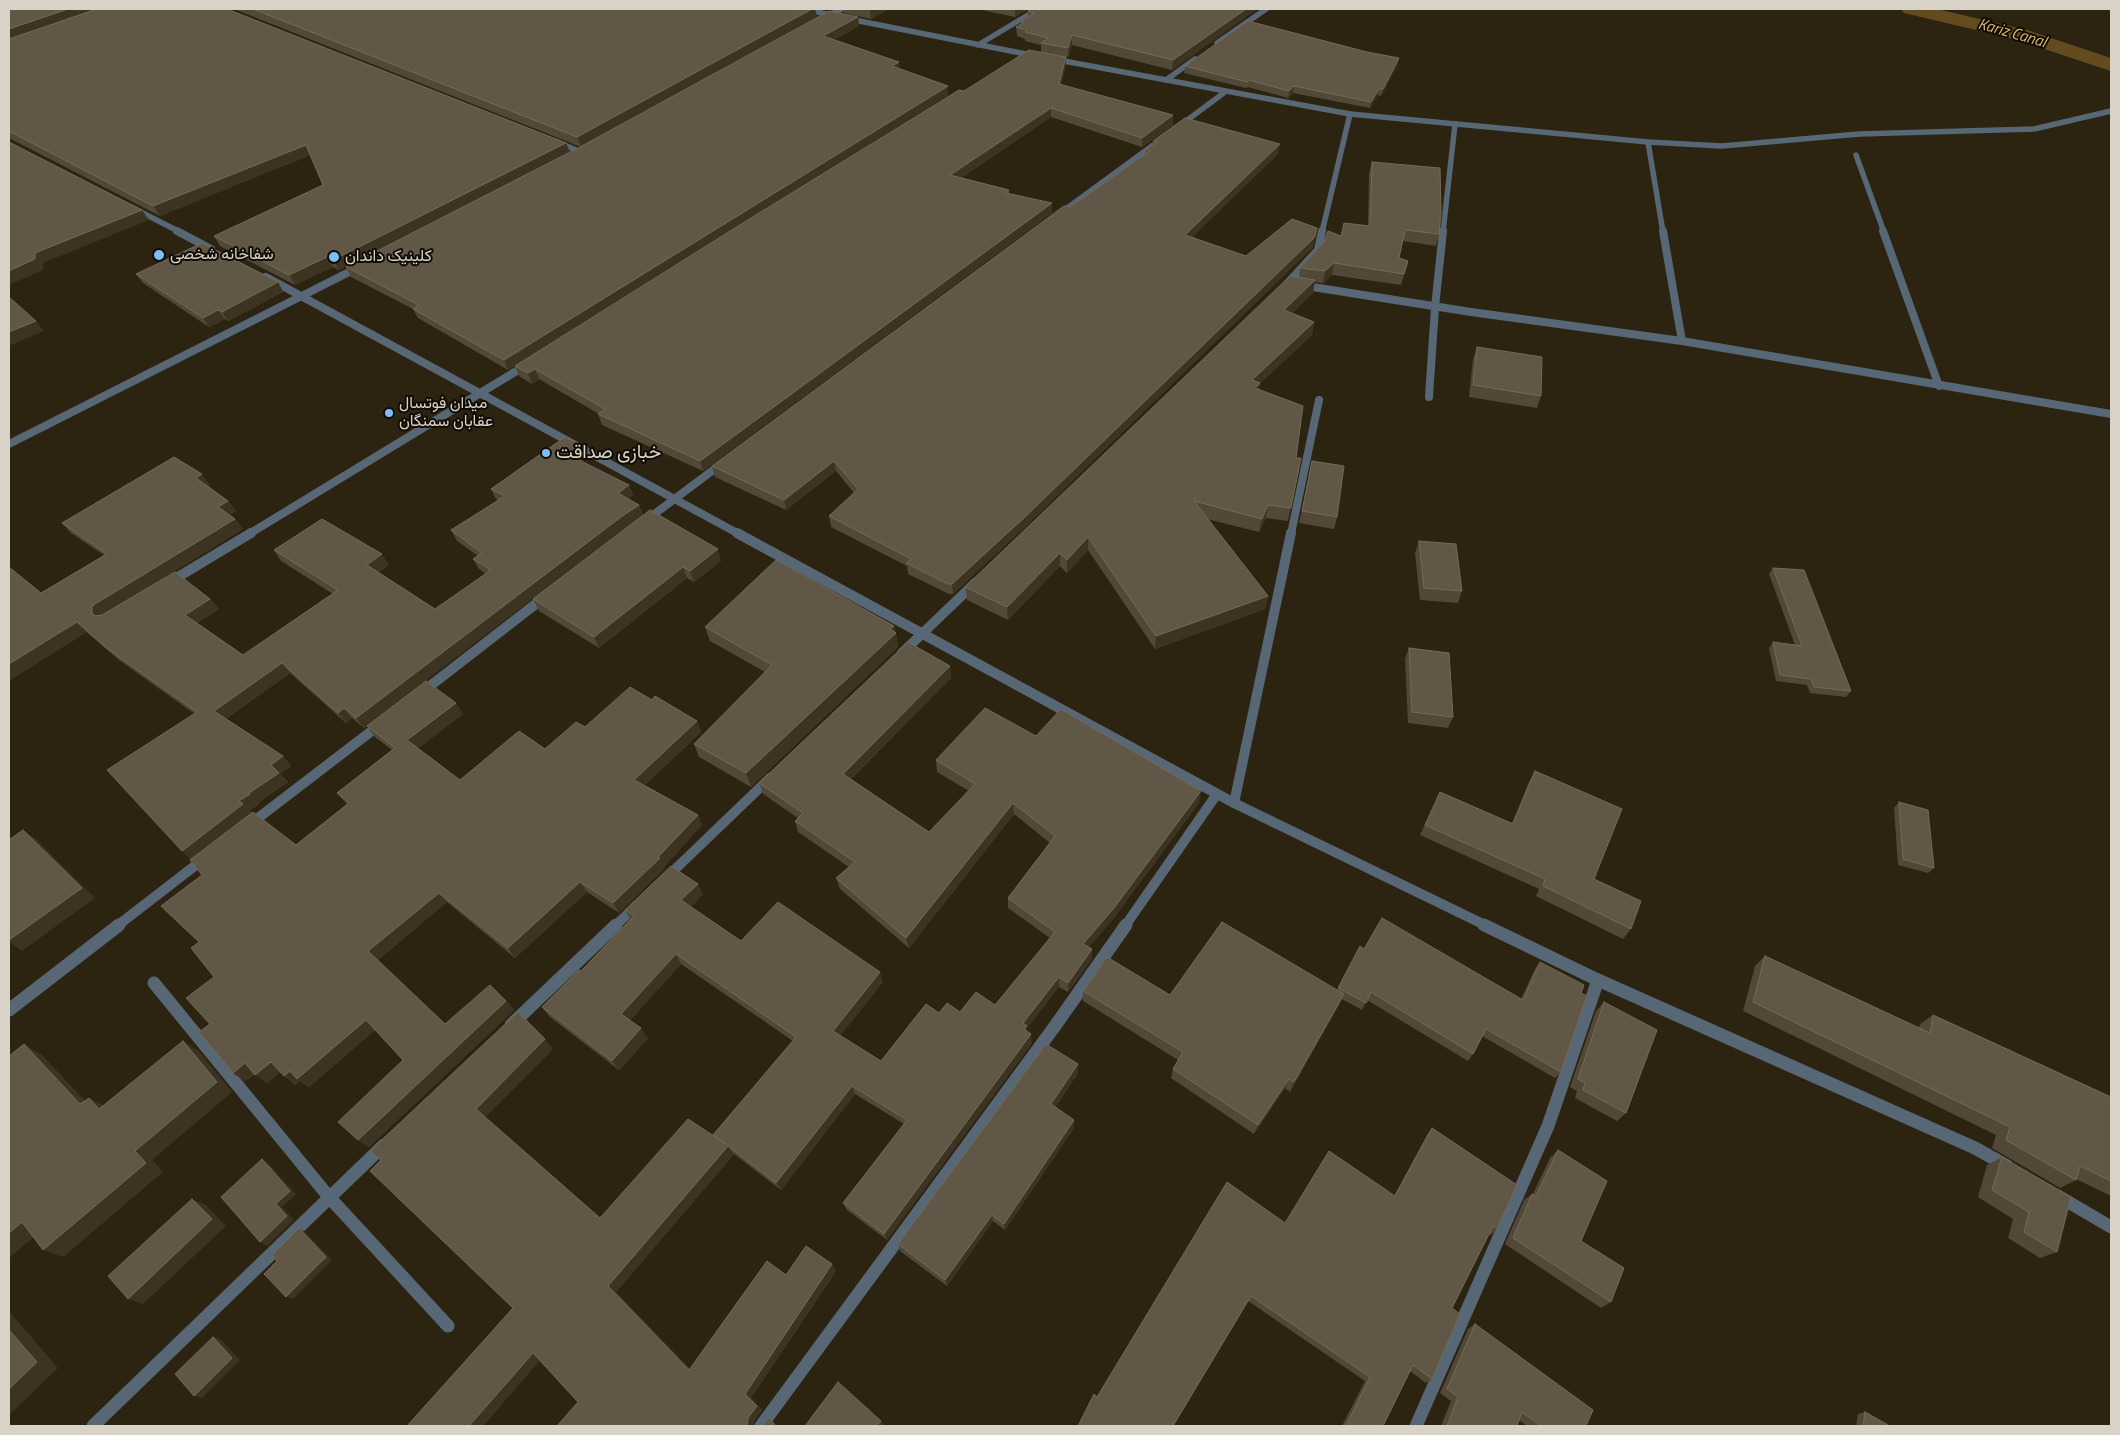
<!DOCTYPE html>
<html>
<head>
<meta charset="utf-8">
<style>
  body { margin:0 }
  #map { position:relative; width:2120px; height:1435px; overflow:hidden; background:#2c2311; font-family:"Titillium Web",sans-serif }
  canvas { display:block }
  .frame { position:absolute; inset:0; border:10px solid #d8d2c7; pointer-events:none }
</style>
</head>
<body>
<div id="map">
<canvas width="2120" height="1435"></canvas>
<div class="frame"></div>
</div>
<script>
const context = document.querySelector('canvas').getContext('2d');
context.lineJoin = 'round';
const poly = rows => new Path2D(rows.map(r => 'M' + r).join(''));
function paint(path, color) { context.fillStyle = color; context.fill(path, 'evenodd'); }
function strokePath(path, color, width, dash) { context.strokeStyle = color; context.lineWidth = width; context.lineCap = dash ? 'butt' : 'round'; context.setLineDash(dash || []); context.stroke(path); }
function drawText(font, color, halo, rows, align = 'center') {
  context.font = font + ' "Titillium Web",Vazirmatn,sans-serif'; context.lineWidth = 4; context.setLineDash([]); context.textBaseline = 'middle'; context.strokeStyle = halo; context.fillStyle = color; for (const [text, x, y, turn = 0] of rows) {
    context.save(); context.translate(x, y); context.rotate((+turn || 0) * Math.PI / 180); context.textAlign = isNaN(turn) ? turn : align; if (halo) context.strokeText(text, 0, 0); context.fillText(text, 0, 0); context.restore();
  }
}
const canal = poly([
  [1901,9,1937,9,2027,30,2111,58,2111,71,2014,39,1904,13,1901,9]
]);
const minorFar3 = poly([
  [807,9,829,15,842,9],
  [1217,43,1266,9],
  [978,45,1038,9],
  [1166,80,1195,59],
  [1178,127,1225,92],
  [555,141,581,152],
  [1648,142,1663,232],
  [1856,155,1884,232],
  [1059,214,1156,143],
  [1322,232,1350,114],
  [1443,232,1455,124]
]);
const minorFar2 = poly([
  [1663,231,1682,341],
  [1883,231,1939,386],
  [1300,285,1471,312,1682,341,2111,414],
  [1285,286,1318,250,1322,231],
  [1429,397,1435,307,1443,231],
  [645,521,724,462],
  [249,534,528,364],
  [1291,534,1319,400]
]);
const minorFar1 = poly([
  [168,583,251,533],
  [902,653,975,583],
  [421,693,546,596],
  [1234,803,1291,533],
  [249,825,382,723],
  [667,877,770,778],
  [117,926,205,858],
  [615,926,636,906],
  [1125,926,1217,794]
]);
const minor = poly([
  [154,983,329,1197,448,1326],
  [9,1010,119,925],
  [511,1025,616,925],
  [93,1426,384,1145],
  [761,1426,1055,1026,1126,925],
  [1416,1426,1548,1126,1598,980]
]);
const tertiaryFar3 = poly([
  [844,18,1036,56],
  [1053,59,1350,114,1648,142,1722,146,1859,134,2034,129,2111,111],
  [133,208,180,232]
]);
const tertiaryFar2 = poly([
  [177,231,211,249],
  [266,277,739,534],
  [9,444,361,266]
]);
const tertiaryFar1 = poly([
  [737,533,1234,803,1487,926]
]);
const tertiary = poly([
  [1484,925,1598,980,1975,1148,2007,1166],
  [2058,1196,2111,1227]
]);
const wall = poly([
  [9,9,566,143,570,152,581,147,234,9,815,9,817,16,592,141,858,17,859,26,834,40,900,69,948,86,948,95,508,370,418,318,413,309,351,277,346,267,521,177,339,270,333,267,295,285,220,246,214,236,323,185,310,155,160,216,11,139,9,139],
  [843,9,889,9,871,19,844,13],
  [977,9,1029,9,1015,17],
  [1032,9,1257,9,1172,70,1072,45,1068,57,1041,52,1041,45,1025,41,1025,39,1017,36,1016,27,1021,24,1021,21,1028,17,1028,11],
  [1066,57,1066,66,1061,85,1173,125,1142,147,1051,117,961,178,1009,190,1009,194,1052,203,1052,213,703,471,602,425,598,414,599,414,539,379,532,384,519,376,515,366,964,91],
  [1398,64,1381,96,1378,95,1370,108,1293,93,1288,98,1248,87,1246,88,1184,73,1185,66],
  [1153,141,1278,154,1192,237,1246,256,1313,247,1026,526,953,594,949,594,908,574,907,566,831,527,829,516,854,493,836,471,786,510,715,477,712,466,1070,207,1146,154,1146,149,1153,145],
  [1372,162,1439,234,1436,246,1403,241,1399,258,1408,261,1401,285,1332,275,1323,283,1315,282,1313,293,1292,313,1314,322,1312,335,1260,383,1259,390,1296,458,1301,458,1288,521,1266,518,1259,532,1207,519,1268,596,1265,609,1155,649,1088,550,1067,573,1060,566,1008,620,967,600,965,587,1299,277,1300,268,1341,236,1368,226,1369,173],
  [136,274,278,282,283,292,228,321,225,319,209,327,143,283],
  [1477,347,1541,396,1537,408,1469,397,1473,359],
  [585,456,583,462,629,485,633,495,628,499,639,505,643,515,721,561,694,582,687,578,599,648,539,611,533,599,637,520,625,528,371,722,456,703,463,714,418,748,460,780,545,749,585,727,652,700,697,721,701,732,645,785,698,815,702,825,664,867,665,868,619,913,587,892,515,958,447,902,378,960,445,1024,506,1001,514,1010,369,1147,358,1140,403,1060,375,1030,309,1087,300,1081,295,1085,280,1072,267,1083,255,1074,245,1081,233,1073,210,1024,214,977,199,942,202,875,191,859,182,851,195,714,119,660,41,593,104,555,71,533,62,523,210,485,208,486,228,501,236,511,230,515,235,519,243,529,123,603,210,599,219,609,197,623,243,655,333,594,281,561,274,550,389,565,378,573,435,609,486,574,479,569,473,559,478,556,457,541,451,530,499,501,496,499,491,489],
  [290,673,346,723,352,718,364,728,367,726,375,737,392,750,337,793,347,804,296,845,252,813,249,811,259,804,258,803,288,782,280,774,291,766,283,756,226,719],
  [1312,461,1337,517,1334,529,1299,523],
  [1419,541,1462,591,1458,603,1420,600,1415,553],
  [1773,568,1851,691,1846,697,1810,693,1807,685,1776,681,1769,648,1773,642,1795,645,1769,574],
  [894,626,895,632,896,633,898,647,751,787,699,757,694,744,765,672,710,641,705,627],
  [1409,648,1453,717,1448,728,1408,723,1405,659],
  [950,666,951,678,851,779,929,832,969,791,937,772,936,760,1036,736,1199,803,1113,919,1089,947,1092,949,1092,959,1068,992,1059,987,1027,1028,1027,1031,1032,1043,887,1240,847,1210,843,1203,904,1124,855,1094,781,1190,734,1154,616,1292,690,1369,786,1275,836,1271,751,1398,762,1410,754,1421,753,1426,557,1426,578,1402,540,1360,483,1426,407,1426,513,1308,370,1171,553,1049,485,1117,600,1218,715,1137,713,1135,793,1041,681,964,630,1020,648,1038,619,1070,550,1017,542,1007,581,971,630,919,625,910,703,894,691,907,741,941,883,982,840,1036,881,1061,939,1013,960,1012,995,1005,1050,938,1008,908,1008,898,1050,843,1014,814,909,948,840,889,836,878,849,867,798,832,795,821,798,818,763,794,759,783],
  [1535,771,1594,879,1631,929,1623,939,1536,896,1539,889,1420,835,1440,792,1512,823,1529,782],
  [1899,802,1934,868,1928,873,1898,865,1894,808],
  [1360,946,1364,949,1521,999,1535,969,1540,962,1581,993,1561,1072,1555,1078,1482,1036,1473,1054,1468,1061,1367,1000,1362,1010,1342,999,1290,1092,1285,1088,1254,1134,1171,1078,1173,1069,1178,1060,1083,1001,1083,991,1170,995,1337,990],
  [1765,956,1919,1028,1920,1024,1933,1015,2111,1097,2111,1196,2076,1179,2076,1180,2060,1188,1992,1148,1996,1135,1743,1011,1755,966],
  [1604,1002,1626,1113,1617,1121,1575,1098,1577,1091,1570,1087,1596,1011],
  [2111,1020,2111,1031,2110,1021],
  [1078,1064,1078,1073,1055,1107,1074,1120,1074,1128,1005,1230,993,1221,947,1286,900,1251,898,1244],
  [1432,1128,1497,1229,1491,1235,1489,1234,1452,1308,1432,1379,1426,1383,1410,1371,1383,1426,1342,1426,1365,1381,1248,1301,1097,1397,1285,1223,1394,1196,1427,1135],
  [1558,1150,1581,1241,1611,1302,1601,1308,1505,1244,1524,1200,1532,1194,1533,1194,1550,1158],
  [2002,1157,2057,1252,2040,1258,2008,1238,2013,1219,1978,1197,1987,1165],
  [1475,1324,1586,1426,1527,1426,1519,1420,1517,1426,1441,1426,1451,1401,1440,1393,1468,1329],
  [1865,1412,1890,1426,1856,1426,1858,1414]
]);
const shadedWall = poly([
  [68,9,101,9,9,41,9,29],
  [812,9,815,9,817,16,581,147,577,137],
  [870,9,889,9,871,19],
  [1015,9,1029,9,1015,17],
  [1246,9,1257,9,1172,70,1173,60],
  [858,17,859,26,825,45,823,36],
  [1072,35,1072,45,1068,57,1068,48],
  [1066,57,1066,66,1059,93,1059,84],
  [1399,58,1398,64,1381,96,1383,89],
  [899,62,900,71,892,66],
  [948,86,948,95,508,370,504,360],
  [1294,86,1293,93,1288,98,1289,91],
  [1379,89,1378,95,1370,108,1371,102],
  [1051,108,1051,117,951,185,950,175],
  [1173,115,1173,125,1142,147,1142,138],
  [566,143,570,153,339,270,333,260],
  [1280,144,1278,154,1184,245,1185,235],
  [306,145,311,155,160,216,153,206],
  [1052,203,1052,213,703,471,700,461],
  [142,210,149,220,43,263,43,270,9,285,9,271,35,253],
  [1317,228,1313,247,1026,526,953,594,952,584],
  [327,257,333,267,295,285,289,275],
  [1334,263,1332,275,1323,283,1325,271],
  [1315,280,1313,293,1281,323,1284,310],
  [278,282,283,292,228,321,222,312],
  [218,310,225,319,209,327,203,318],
  [36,321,44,331,9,346,9,332],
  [1314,322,1312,335,1250,393,1252,380],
  [535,369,539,379,532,384,528,373],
  [1260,383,1258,397,1255,388],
  [581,445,585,456,579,469,575,458],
  [834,461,836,471,786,510,784,500],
  [202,474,210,485,204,488,196,478],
  [629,485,633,495,622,503,618,493],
  [228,501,236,511,226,517,218,507],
  [639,505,643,516,625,528,364,728,356,718,621,517],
  [1268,505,1266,518,1259,532,1262,519],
  [235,519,243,529,104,614,102,623,92,613,92,607,95,604],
  [1088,537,1088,550,1067,573,1067,560],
  [718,549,721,561,694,582,690,571],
  [1060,553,1060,566,1008,620,1007,607],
  [382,554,389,565,374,576,367,565],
  [683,567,687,578,599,648,594,637],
  [1268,596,1265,609,1155,649,1156,636],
  [210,599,219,609,194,625,185,615],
  [77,622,87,632,9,681,9,664],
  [894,626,895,633,896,633,898,647,751,787,746,773],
  [282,663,290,673,223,721,214,711],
  [950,666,951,678,846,785,843,774],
  [456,703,463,714,415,751,407,740],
  [344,708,352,718,346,723,338,713],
  [697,721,701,732,640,790,634,780],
  [283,756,291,766,280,774,288,782,258,803,249,793,271,765],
  [1201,791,1199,803,1113,919,1083,954,1083,944],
  [250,794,259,804,249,811,252,814,192,860,182,851,239,801],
  [1013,803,1014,814,909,948,906,938],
  [698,815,702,825,664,867,665,868,619,913,613,903,658,857],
  [23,830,37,840,95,898,22,951,9,942,9,940],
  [580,882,587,892,515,958,508,948],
  [698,884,703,894,687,911,681,900],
  [439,893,447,902,378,960,368,951],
  [1092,949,1092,959,1068,992,1068,983],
  [676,954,681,964,628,1023,621,1014],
  [880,972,883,982,836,1041,833,1031],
  [1059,977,1059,987,1027,1028,1027,1035,1025,1039,1023,1023],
  [1344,994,1340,1004,1290,1092,1294,1082],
  [506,1001,514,1010,369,1147,358,1140],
  [366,1020,376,1029,309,1087,300,1081,295,1085,284,1076,290,1071],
  [641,1028,648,1038,619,1070,612,1061],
  [1031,1034,1032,1043,887,1240,884,1234],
  [545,1039,553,1049,485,1117,476,1109],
  [183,1041,199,1051,232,1092,152,1160,163,1172,63,1257,43,1250,135,1151],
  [24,1044,42,1055,98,1114,80,1104],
  [271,1062,282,1070,267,1083,255,1075],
  [245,1063,257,1071,245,1081,233,1073],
  [1078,1064,1078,1073,1051,1112,1051,1104],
  [1289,1079,1285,1088,1254,1134,1258,1125],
  [852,1086,855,1094,781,1190,776,1183],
  [89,1098,106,1107,99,1109],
  [1074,1120,1074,1128,1005,1230,1004,1224],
  [728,1146,734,1154,616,1292,696,1375,689,1370,608,1286],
  [262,1159,268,1163,296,1194,282,1207,294,1220,267,1246,260,1242,276,1204],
  [192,1199,206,1205,226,1226,143,1304,128,1299],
  [992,1215,993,1221,947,1286,945,1280],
  [22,1222,42,1230,9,1258,9,1233],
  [299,1228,305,1232,332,1260,293,1299,286,1297],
  [832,1264,836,1271,751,1398,762,1410,754,1421,753,1426,748,1426,747,1425,745,1394],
  [9,1311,58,1368,9,1415],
  [213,1337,220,1339,240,1360,202,1398,194,1396],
  [533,1353,542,1358,483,1426,469,1426],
  [881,1421,884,1425,883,1426,877,1426]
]);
const building = poly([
  [9,9,68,9,9,29,9,9],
  [97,9,227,9,566,143,333,260,327,257,289,275,214,236,323,185,306,145,153,206,9,131,9,39,97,9],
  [253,9,812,9,577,137,253,9],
  [1032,9,1246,9,1173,60,1072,35,1068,48,1041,43,1048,38,1025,32,1027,30,1016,27,1024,22,1021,21,1034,13,1028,11,1032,9],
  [829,11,858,17,823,36,899,62,892,66,948,86,504,360,413,309,419,305,346,267,580,147,829,11],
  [1248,21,1367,52,1399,58,1383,89,1379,89,1371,102,1294,86,1289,91,1249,80,1247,82,1185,66,1248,21],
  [1029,50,1066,57,1059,84,1173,115,1142,138,1051,108,950,175,1009,190,1006,193,1052,203,700,461,598,414,605,409,535,369,528,373,515,366,743,223,959,90,964,91,1029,50],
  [1185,118,1280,144,1185,235,1246,256,1292,219,1317,228,1315,237,1026,516,952,584,948,584,906,563,911,559,829,516,858,489,834,461,784,500,712,466,1064,206,1070,207,1150,151,1146,149,1157,142,1153,141,1185,118],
  [9,142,142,210,35,253,35,259,9,271,9,142],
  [1372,162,1440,168,1441,212,1439,234,1405,230,1399,258,1408,261,1404,274,1334,263,1325,271,1300,268,1324,242,1328,231,1341,236,1344,223,1370,226,1372,162],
  [202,243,278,282,222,312,218,310,203,318,136,274,202,243],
  [1290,276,1315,280,1284,310,1314,322,1252,380,1260,383,1255,388,1303,406,1296,458,1301,458,1291,508,1268,505,1262,519,1194,501,1268,596,1156,636,1088,537,1067,560,1060,553,1007,607,965,587,1290,276],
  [9,297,36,321,9,332,9,297],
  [1477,347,1542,357,1541,396,1473,385,1477,347],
  [565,437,581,445,575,458,629,485,618,493,639,505,621,517,356,718,344,708,338,713,282,663,214,711,283,756,271,765,279,773,249,793,250,794,239,801,243,804,182,851,107,770,197,712,109,650,77,622,9,664,9,567,41,593,107,554,62,523,174,457,202,474,196,478,228,501,218,507,235,519,95,604,92,607,92,613,95,616,102,615,175,572,210,599,185,615,243,655,338,590,274,550,322,519,382,554,367,565,435,609,491,570,473,559,482,553,451,530,505,496,491,489,565,437],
  [1312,461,1344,466,1337,517,1302,511,1312,461],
  [650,510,718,549,690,571,683,567,594,637,533,599,650,510],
  [1419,541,1456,544,1462,591,1424,588,1419,541],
  [776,560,894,626,890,629,896,633,746,773,694,744,772,665,705,627,776,560],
  [1773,568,1804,570,1851,691,1814,687,1811,679,1780,675,1773,642,1802,646,1773,568],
  [908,642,950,666,843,774,929,832,975,784,936,760,985,708,1036,736,1061,709,1201,791,1114,908,1083,944,1092,949,1068,983,1059,977,1023,1023,1027,1026,1024,1029,1031,1034,884,1234,843,1203,907,1120,852,1086,776,1183,728,1146,608,1286,689,1370,767,1261,786,1275,806,1246,832,1264,745,1394,757,1406,748,1418,747,1425,748,1426,557,1426,578,1402,533,1353,469,1426,407,1426,513,1308,370,1171,381,1160,370,1151,518,1012,545,1039,476,1109,600,1218,688,1119,726,1144,713,1135,796,1037,676,954,621,1014,641,1028,612,1061,542,1007,579,970,581,971,634,916,625,910,671,866,698,884,681,900,741,941,778,902,880,972,833,1031,881,1061,926,1004,939,1013,947,1003,960,1012,976,992,995,1005,1055,932,1008,898,1055,836,1013,803,906,938,836,878,855,862,795,821,803,813,759,783,908,642],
  [1409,648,1449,653,1453,717,1412,712,1409,648],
  [426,681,456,703,407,740,460,780,519,731,545,749,576,722,585,727,630,687,652,700,655,696,697,721,634,780,698,815,658,857,660,858,613,903,580,882,508,948,439,893,368,951,445,1024,490,985,506,1001,358,1140,338,1122,403,1060,366,1020,297,1079,290,1071,284,1076,271,1062,255,1075,245,1063,233,1073,199,1032,210,1024,186,998,214,977,191,948,199,942,161,906,202,875,190,860,253,812,296,845,349,803,337,793,395,748,367,726,426,681],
  [1535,771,1622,809,1594,879,1641,901,1631,929,1543,886,1545,879,1425,825,1440,792,1513,824,1535,771],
  [1899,802,1928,810,1934,868,1903,859,1899,802],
  [23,830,82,888,9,940,9,840,23,830],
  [1382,918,1523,1000,1540,962,1584,985,1581,993,1587,996,1561,1072,1486,1029,1473,1054,1371,992,1366,1003,1338,988,1360,946,1364,949,1382,918],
  [1222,922,1344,994,1294,1082,1289,1079,1258,1125,1173,1069,1183,1052,1083,991,1107,957,1170,995,1222,922],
  [1765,956,1930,1033,1933,1015,2111,1097,2111,1181,2080,1166,2076,1180,2006,1140,2010,1127,1753,1002,1765,956],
  [1604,1002,1657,1030,1626,1113,1583,1090,1585,1083,1578,1079,1604,1002],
  [183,1041,217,1082,135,1151,146,1163,43,1250,22,1222,9,1233,9,1056,24,1044,80,1104,89,1098,99,1109,183,1041],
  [1046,1044,1078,1064,1051,1104,1074,1120,1004,1224,992,1215,945,1280,898,1244,1046,1044],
  [1432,1128,1517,1185,1497,1229,1493,1226,1452,1308,1460,1314,1432,1379,1413,1365,1383,1426,1346,1426,1370,1377,1251,1296,1173,1426,1078,1426,1094,1394,1097,1397,1227,1182,1285,1223,1329,1151,1395,1196,1432,1128],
  [1558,1150,1607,1181,1581,1241,1624,1268,1611,1302,1513,1238,1532,1194,1536,1196,1558,1150],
  [2002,1157,2071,1197,2057,1252,2024,1232,2029,1212,1992,1190,2002,1157],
  [262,1159,290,1191,276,1204,287,1216,260,1242,221,1197,262,1159],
  [192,1199,212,1219,128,1299,108,1276,192,1199],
  [299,1228,326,1257,286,1297,264,1274,277,1261,272,1255,299,1228],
  [1475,1324,1593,1410,1586,1426,1541,1426,1522,1412,1517,1426,1447,1426,1458,1397,1447,1389,1475,1324],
  [9,1330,37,1362,9,1389,9,1330],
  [213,1337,232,1358,194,1396,175,1374,213,1337],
  [838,1382,881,1421,877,1426,805,1426,838,1382],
  [1865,1412,1890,1426,1863,1426,1865,1412],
  [769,1418,776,1426,762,1426,769,1418]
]);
const markers = [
  [159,255,6,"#7fbdfa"],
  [334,257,6,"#7fbdfa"],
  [389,413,5,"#7fbdfa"],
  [546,453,5,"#7fbdfa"]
];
const farWaternames = [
  ["Kariz Canal",2012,34,16]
];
const farPoinames = [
  ["شفاخانه شخصی",170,255],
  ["کلینیک داندان",345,257],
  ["میدان فوتسال",399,404],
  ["عقابان سمنگان",399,422]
];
const poiNames = [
  ["خبازی صداقت",556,453]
];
paint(canal, '#624c1f');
strokePath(minorFar3, '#576776', 5.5);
strokePath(minorFar2, '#576776', 8);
strokePath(minorFar1, '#576776', 10);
strokePath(minor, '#576776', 13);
strokePath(tertiaryFar3, '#576776', 5.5);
strokePath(tertiaryFar2, '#576776', 8);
strokePath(tertiaryFar1, '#576776', 10);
strokePath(tertiary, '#576776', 13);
paint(wall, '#524837');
paint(shadedWall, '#3d3321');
paint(building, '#605746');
strokePath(building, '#736a5a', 1);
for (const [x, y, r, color] of markers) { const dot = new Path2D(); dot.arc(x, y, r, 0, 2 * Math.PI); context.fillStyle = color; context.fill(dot); strokePath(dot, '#110d06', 2); }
drawText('italic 16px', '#deb972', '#110d06', farWaternames);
drawText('16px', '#d8d2c7', '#110d06', farPoinames, 'left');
drawText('19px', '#d8d2c7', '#110d06', poiNames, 'left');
</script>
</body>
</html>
